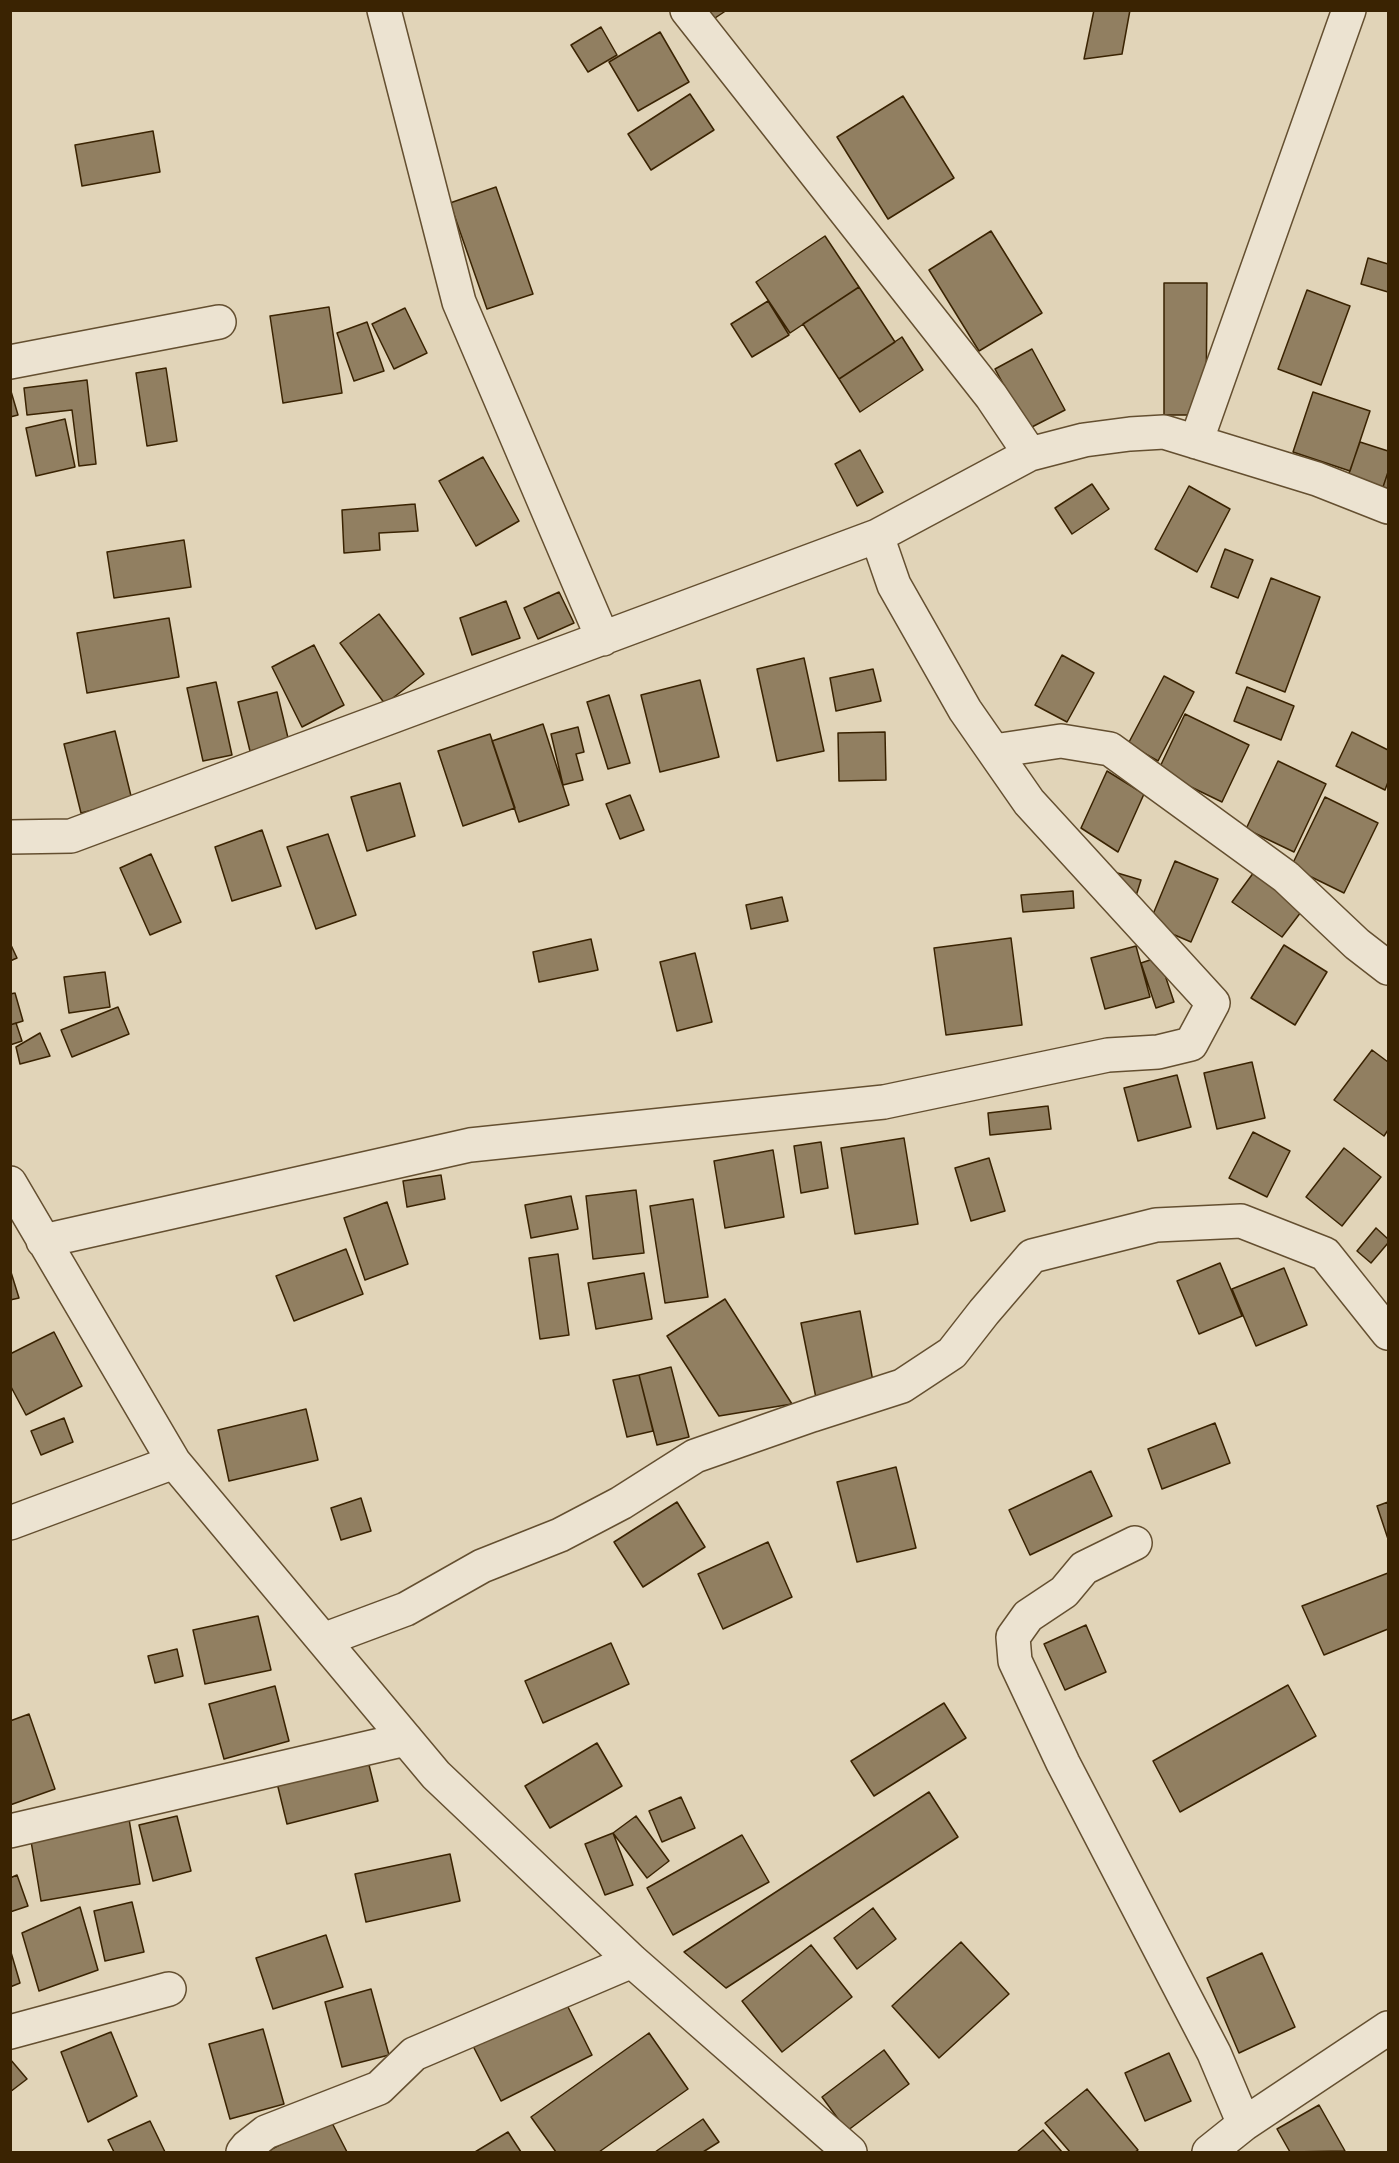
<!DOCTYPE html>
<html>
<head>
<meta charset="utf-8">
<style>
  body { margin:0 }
  #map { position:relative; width:1399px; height:2163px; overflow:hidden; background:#e1d4b8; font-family:"IM FELL DW Pica",serif }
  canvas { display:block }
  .frame { position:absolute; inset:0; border:12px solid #3a2302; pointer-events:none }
</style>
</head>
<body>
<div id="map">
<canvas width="1399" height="2163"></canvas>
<div class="frame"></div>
</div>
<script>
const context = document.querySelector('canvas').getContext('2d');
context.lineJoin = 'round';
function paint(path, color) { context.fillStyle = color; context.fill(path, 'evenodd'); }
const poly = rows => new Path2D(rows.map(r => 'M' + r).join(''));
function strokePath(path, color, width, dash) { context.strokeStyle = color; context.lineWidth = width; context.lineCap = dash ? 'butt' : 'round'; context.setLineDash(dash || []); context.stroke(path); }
const building = poly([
  [705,10,727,10,712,20,705,10],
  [1094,10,1130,10,1122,54,1084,59,1094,10],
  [601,27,617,55,588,72,571,45,601,27],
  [660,32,689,82,638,111,609,62,660,32],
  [690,94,714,130,651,170,628,134,690,94],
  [903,96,954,178,888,219,837,137,903,96],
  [153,131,160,172,82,186,75,145,153,131],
  [496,187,533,294,487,309,450,203,496,187],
  [991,231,1042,313,979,351,929,270,991,231],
  [825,236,859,287,790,333,756,282,825,236],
  [1368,258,1388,264,1388,292,1361,284,1368,258],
  [1164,283,1207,283,1206,415,1164,415,1164,283],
  [859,287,895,342,839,379,803,324,859,287],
  [1307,290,1350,306,1321,385,1278,369,1307,290],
  [768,301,789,335,752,357,731,324,768,301],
  [329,307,342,393,283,403,270,316,329,307],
  [405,308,427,353,394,369,372,324,405,308],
  [367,322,384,371,354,381,337,333,367,322],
  [902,337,923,370,860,412,839,379,902,337],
  [1032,349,1065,410,1028,429,995,369,1032,349],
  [166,368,177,441,147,446,136,373,166,368],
  [87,380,96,464,79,466,72,410,27,415,24,388,87,380],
  [10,388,18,415,10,417,10,388],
  [1313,392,1370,411,1350,471,1293,452,1313,392],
  [65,419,75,467,36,476,26,428,65,419],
  [1360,442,1388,451,1388,472,1383,487,1348,476,1360,442],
  [860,450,883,492,857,506,835,464,860,450],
  [483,457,519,521,476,546,439,481,483,457],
  [1388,472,1388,489,1383,487,1388,472],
  [1092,484,1109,509,1072,534,1055,508,1092,484],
  [1189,486,1230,509,1197,572,1155,549,1189,486],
  [415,504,418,531,379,533,380,550,344,553,342,510,415,504],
  [184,540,191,587,114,598,107,552,184,540],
  [1225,549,1253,560,1238,598,1211,587,1225,549],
  [1271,578,1320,597,1285,692,1236,673,1271,578],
  [559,592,574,623,538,639,524,608,559,592],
  [506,601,520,638,472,655,460,618,506,601],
  [379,614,424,674,385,704,340,643,379,614],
  [169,618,179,677,87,693,77,633,169,618],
  [314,645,344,705,302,727,272,667,314,645],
  [1062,655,1094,673,1067,722,1035,705,1062,655],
  [804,658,824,751,777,761,757,669,804,658],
  [873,669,881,701,836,711,830,678,873,669],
  [1164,676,1194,692,1158,761,1128,744,1164,676],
  [700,680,719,757,660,772,641,695,700,680],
  [216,682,232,755,203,761,187,688,216,682],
  [1247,687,1294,706,1281,740,1234,721,1247,687],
  [277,692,289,742,250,751,238,702,277,692],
  [609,695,630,763,608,769,587,702,609,695],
  [1185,714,1249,745,1222,802,1158,771,1185,714],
  [543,724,569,805,519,822,492,741,543,724],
  [578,727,584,752,576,754,583,780,563,785,551,734,578,727],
  [115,731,132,800,81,813,64,744,115,731],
  [885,732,886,780,839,781,838,733,885,732],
  [1352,732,1388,750,1388,782,1385,790,1336,766,1352,732],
  [490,734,515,808,463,826,438,751,490,734],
  [1278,761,1326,784,1294,852,1246,829,1278,761],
  [1107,771,1144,794,1118,852,1081,828,1107,771],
  [400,783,415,836,367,851,351,797,400,783],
  [630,795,644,830,620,839,606,804,630,795],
  [1325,797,1378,823,1344,893,1291,867,1325,797],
  [262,830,281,886,232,901,215,847,262,830],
  [328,834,356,915,316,929,287,847,328,834],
  [151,854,181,922,150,935,120,868,151,854],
  [1175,861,1218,879,1191,942,1149,924,1175,861],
  [1114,872,1141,880,1136,896,1114,872],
  [1254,872,1304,908,1282,937,1232,902,1254,872],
  [1073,891,1074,908,1023,912,1021,895,1073,891],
  [782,897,788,921,751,929,746,905,782,897],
  [1011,938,1022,1025,946,1035,934,948,1011,938],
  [591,939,598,970,539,982,533,952,591,939],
  [10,943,17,958,10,961,10,943],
  [1284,945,1327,972,1295,1025,1251,998,1284,945],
  [1136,946,1150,997,1105,1009,1091,958,1136,946],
  [695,953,712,1022,677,1031,660,962,695,953],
  [1159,957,1174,1002,1156,1008,1141,963,1159,957],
  [105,972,110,1007,69,1013,64,977,105,972],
  [15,993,23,1021,10,1025,10,994,15,993],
  [118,1007,129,1034,72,1057,61,1030,118,1007],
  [16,1023,22,1041,10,1045,10,1025,16,1023],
  [40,1033,50,1056,20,1064,16,1047,40,1033],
  [1372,1050,1388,1062,1388,1130,1384,1136,1334,1100,1372,1050],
  [1252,1062,1265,1118,1217,1129,1204,1073,1252,1062],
  [1177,1075,1191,1127,1138,1141,1124,1088,1177,1075],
  [1048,1106,1051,1129,990,1135,988,1113,1048,1106],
  [1253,1132,1290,1151,1267,1197,1229,1178,1253,1132],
  [904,1138,918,1224,855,1234,841,1148,904,1138],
  [821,1142,828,1188,801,1193,794,1146,821,1142],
  [1344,1148,1381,1177,1342,1226,1306,1197,1344,1148],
  [773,1150,784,1217,725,1228,714,1161,773,1150],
  [989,1158,1005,1211,971,1221,955,1168,989,1158],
  [441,1175,445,1199,407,1207,403,1181,441,1175],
  [636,1190,644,1253,593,1259,586,1196,636,1190],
  [571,1196,578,1229,531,1238,525,1205,571,1196],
  [693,1199,708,1297,665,1303,650,1206,693,1199],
  [387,1202,408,1264,365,1280,344,1218,387,1202],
  [1376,1228,1388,1239,1388,1243,1371,1263,1357,1251,1376,1228],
  [346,1249,363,1294,294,1321,276,1276,346,1249],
  [558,1254,569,1335,540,1339,529,1258,558,1254],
  [1220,1263,1242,1316,1199,1334,1177,1281,1220,1263],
  [1284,1268,1307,1325,1256,1346,1232,1289,1284,1268],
  [10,1269,19,1298,10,1300,10,1269],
  [644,1273,652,1319,596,1329,588,1283,644,1273],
  [725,1299,792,1404,719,1416,667,1336,725,1299],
  [860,1311,874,1387,816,1398,801,1323,860,1311],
  [54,1332,82,1386,26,1415,10,1385,10,1354,54,1332],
  [671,1367,689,1437,657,1445,639,1375,671,1367],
  [639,1375,653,1431,627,1437,613,1380,639,1375],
  [306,1409,318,1460,229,1481,218,1430,306,1409],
  [64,1418,73,1442,41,1455,31,1431,64,1418],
  [1215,1423,1230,1463,1162,1489,1148,1449,1215,1423],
  [896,1467,916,1548,857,1562,837,1482,896,1467],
  [1091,1471,1112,1516,1030,1555,1009,1510,1091,1471],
  [361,1498,371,1531,341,1540,331,1508,361,1498],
  [677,1502,705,1547,643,1587,614,1542,677,1502],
  [1388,1502,1388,1539,1377,1506,1388,1502],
  [768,1542,792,1597,723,1629,698,1574,768,1542],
  [1388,1573,1388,1629,1324,1655,1302,1606,1388,1573],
  [258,1616,271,1670,205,1684,193,1630,258,1616],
  [1086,1625,1106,1672,1065,1690,1044,1644,1086,1625],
  [611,1643,629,1684,543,1723,525,1681,611,1643],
  [177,1649,183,1676,155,1683,148,1656,177,1649],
  [1288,1685,1316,1736,1180,1812,1153,1761,1288,1685],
  [275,1686,289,1741,224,1759,209,1704,275,1686],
  [944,1703,966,1738,874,1796,851,1761,944,1703],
  [29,1714,55,1789,10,1805,10,1721,29,1714],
  [597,1743,622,1786,550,1828,525,1786,597,1743],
  [368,1761,378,1801,287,1824,277,1783,368,1761],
  [929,1792,958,1837,726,1988,684,1952,929,1792],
  [681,1797,695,1828,662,1842,649,1811,681,1797],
  [128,1813,140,1884,41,1901,29,1829,128,1813],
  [177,1816,191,1871,153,1881,139,1825,177,1816],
  [636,1816,669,1861,647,1878,613,1833,636,1816],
  [613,1833,633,1885,605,1895,585,1844,613,1833],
  [742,1835,769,1882,673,1935,647,1888,742,1835],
  [450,1854,460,1901,366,1922,355,1874,450,1854],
  [17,1875,28,1906,10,1912,10,1878,17,1875],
  [132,1902,144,1952,105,1961,94,1911,132,1902],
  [80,1907,98,1970,39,1991,22,1933,80,1907],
  [873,1908,896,1939,857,1969,834,1938,873,1908],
  [326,1935,343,1987,273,2009,256,1958,326,1935],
  [961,1942,1009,1994,939,2058,892,2006,961,1942],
  [811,1945,852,1997,782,2052,742,2001,811,1945],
  [10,1949,20,1983,10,1987,10,1949],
  [1262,1953,1295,2027,1239,2053,1207,1978,1262,1953],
  [371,1989,389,2055,342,2067,325,2002,371,1989],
  [563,1997,592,2055,501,2101,472,2044,563,1997],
  [263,2029,284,2104,230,2119,209,2044,263,2029],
  [111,2032,137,2096,88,2122,61,2052,111,2032],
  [649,2033,688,2089,599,2152,556,2152,531,2117,649,2033],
  [884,2050,909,2084,847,2131,822,2097,884,2050],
  [1169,2053,1191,2101,1145,2121,1125,2073,1169,2053],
  [10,2059,27,2079,10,2092,10,2059],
  [1087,2089,1138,2150,1135,2152,1070,2152,1045,2123,1087,2089],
  [1319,2105,1345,2151,1290,2152,1277,2129,1319,2105],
  [330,2119,347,2152,266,2152,330,2119],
  [703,2119,719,2142,703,2152,655,2152,703,2119],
  [150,2121,165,2152,114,2152,108,2140,150,2121],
  [1043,2130,1062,2152,1017,2152,1043,2130],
  [508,2132,521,2152,475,2152,508,2132]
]);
const minor = poly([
  [384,10,459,302,603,639],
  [687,10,991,396,1030,454],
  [10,362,219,322],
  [1196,442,1349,10],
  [994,751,1061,741,1110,749,1286,877,1357,944,1388,968],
  [10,837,71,836,877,536,1030,454,1084,440,1130,434,1164,432,1317,479,1388,507],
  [10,1183,174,1462,436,1775,632,1961,850,2152],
  [43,1241,470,1145,884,1102,1108,1055,1158,1052,1191,1044,1213,1003,1029,802,965,710,894,585,877,536],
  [10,1523,174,1462],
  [1135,1543,1084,1568,1064,1592,1028,1616,1013,1637,1015,1661,1063,1763,1214,2053,1244,2124],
  [323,1640,406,1609,482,1566,560,1535,621,1503,695,1456,812,1415,902,1386,952,1353,984,1312,1032,1256,1156,1225,1241,1221,1325,1254,1388,1333],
  [10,1831,406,1739],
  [10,2032,169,1989],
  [243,2152,247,2147,266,2132,379,2088,414,2054,632,1961],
  [1209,2152,1244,2124,1388,2028]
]);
paint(building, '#917f61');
strokePath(building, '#3a2302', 1.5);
strokePath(minor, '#644f30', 36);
strokePath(minor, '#ece3d1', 33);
</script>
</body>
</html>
